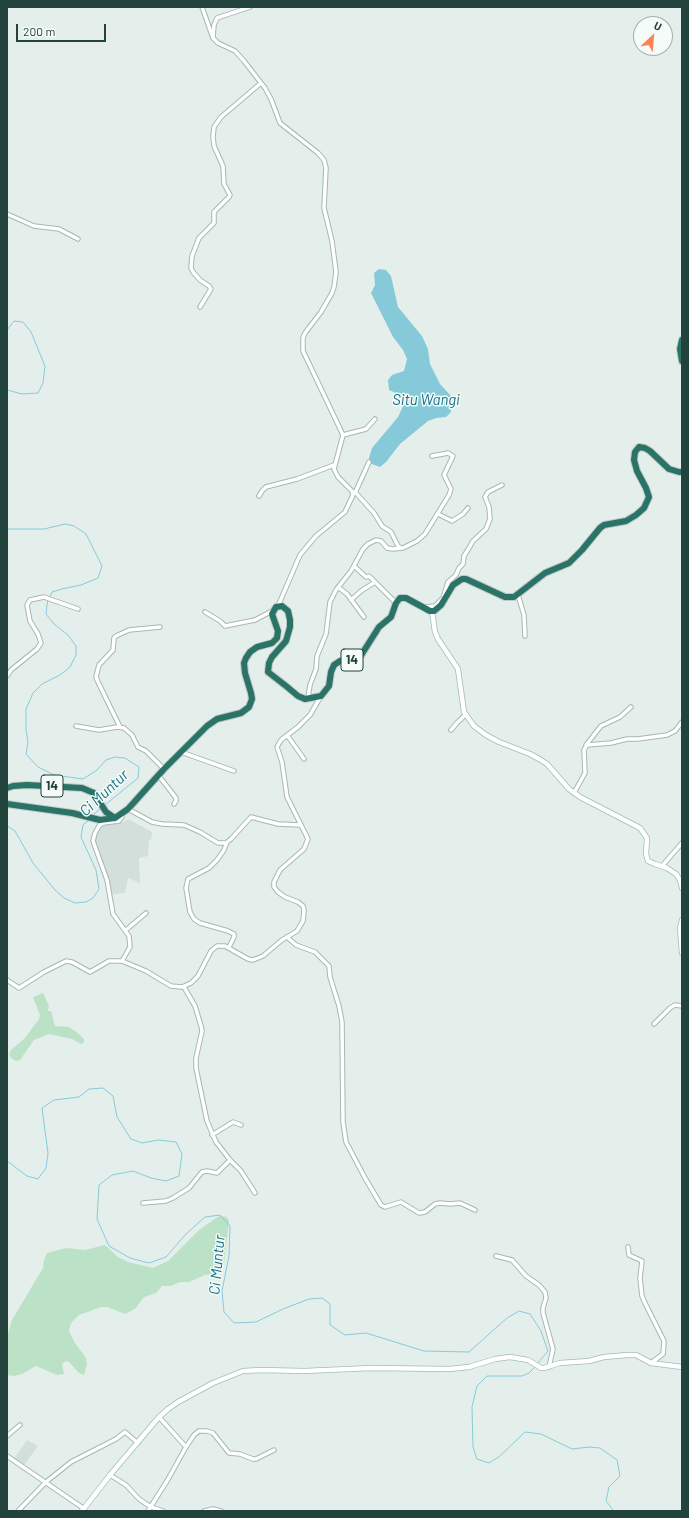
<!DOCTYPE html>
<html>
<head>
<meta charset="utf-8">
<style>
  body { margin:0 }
  #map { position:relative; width:689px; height:1518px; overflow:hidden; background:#e4efeb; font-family:Barlow,sans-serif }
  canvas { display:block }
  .frame { position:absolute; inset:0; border:8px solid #21433b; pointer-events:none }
  .north { position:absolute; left:633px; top:16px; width:40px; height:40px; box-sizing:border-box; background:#f5fbf8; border:1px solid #a0b1ac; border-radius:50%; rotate:26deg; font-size:11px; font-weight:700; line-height:16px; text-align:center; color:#21433b }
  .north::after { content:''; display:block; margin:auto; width:14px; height:18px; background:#ff8352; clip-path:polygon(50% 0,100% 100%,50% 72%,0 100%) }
  .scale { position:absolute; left:16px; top:24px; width:90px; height:18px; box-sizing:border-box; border:2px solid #21433b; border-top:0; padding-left:5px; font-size:12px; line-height:14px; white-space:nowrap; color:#21433b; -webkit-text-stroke:3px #f5fbf8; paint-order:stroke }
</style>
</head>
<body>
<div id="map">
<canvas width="689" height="1518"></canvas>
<div class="frame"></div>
<div class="north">U</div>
<div class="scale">200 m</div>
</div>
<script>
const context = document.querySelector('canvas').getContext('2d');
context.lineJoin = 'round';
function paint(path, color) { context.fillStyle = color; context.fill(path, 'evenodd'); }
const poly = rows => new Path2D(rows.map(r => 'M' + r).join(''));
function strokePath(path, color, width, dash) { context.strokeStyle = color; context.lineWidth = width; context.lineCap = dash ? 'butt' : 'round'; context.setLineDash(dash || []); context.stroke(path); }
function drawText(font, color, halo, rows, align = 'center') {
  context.font = font + ' Barlow,sans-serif'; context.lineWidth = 3; context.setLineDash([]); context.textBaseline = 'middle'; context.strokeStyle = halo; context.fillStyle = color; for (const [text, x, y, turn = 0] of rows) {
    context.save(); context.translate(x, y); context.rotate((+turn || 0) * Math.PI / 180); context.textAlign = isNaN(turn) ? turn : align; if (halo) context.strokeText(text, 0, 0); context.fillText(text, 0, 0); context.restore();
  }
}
const built = poly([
  [128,819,152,832,151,840,149,840,148,856,139,858,140,883,128,878,125,893,112,894,105,868,96,846,95,837,99,828,104,824,122,823],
  [27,1440,38,1446,24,1465,14,1459]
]);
const green = poly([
  [43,993,49,1006,48,1011,51,1011,55,1026,69,1027,79,1034,84,1039,84,1042,81,1044,72,1039,49,1034,34,1040,20,1060,16,1061,11,1058,9,1054,11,1050,25,1038,39,1019,40,1015,33,997],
  [219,1216,227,1217,229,1221,224,1264,220,1273,205,1275,189,1282,180,1282,171,1286,162,1286,156,1293,144,1297,135,1309,125,1314,107,1307,101,1307,79,1315,71,1323,69,1331,75,1343,86,1358,87,1364,84,1375,79,1373,69,1362,66,1361,62,1364,64,1374,57,1375,36,1366,22,1374,14,1376,7,1375,7,1337,12,1320,43,1268,44,1260,47,1253,66,1248,85,1250,105,1245,118,1257,128,1262,153,1268,168,1261,199,1230]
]);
const water = poly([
  [379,269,386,270,391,276,398,307,422,336,428,349,430,364,440,384,451,396,451,412,446,417,436,418,428,421,400,444,386,462,380,467,369,463,369,458,372,448,398,417,405,402,403,396,389,390,388,380,392,375,404,371,407,359,403,350,393,337,371,293,375,285,374,273]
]);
const stream = poly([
  [7,330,14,321,23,322,31,332,45,366,43,383,38,393,22,394,7,390],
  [7,529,44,529,65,524,74,526,86,534,102,566,98,578,81,585,62,589,52,592,50,597],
  [48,600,47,605,46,614,54,624,68,635,76,646,76,655,70,667,60,675,42,684,33,693,26,709,26,730,28,742,26,754,38,767,54,775,83,779,97,770,106,760,115,757,125,758,139,767,138,778,105,805],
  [93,815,101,808],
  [7,826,15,831,33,863,55,890,64,898,75,903,86,902,93,898,99,889,96,870,81,837,83,825,88,821],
  [7,1161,27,1176,38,1179,46,1168,48,1153,42,1108,54,1100,79,1097,89,1089,103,1088,113,1096,117,1117,131,1139,142,1143,158,1140,176,1142,182,1154,179,1176,166,1181,151,1178,133,1171,112,1175,99,1185,97,1219,109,1246,130,1258,149,1263,166,1257,186,1234,205,1217,220,1215,230,1226,229,1256,222,1291,224,1312,234,1323,256,1322,283,1309,309,1299,322,1298,330,1304,330,1325,345,1335,366,1333,424,1351,469,1352,507,1318,519,1311,530,1314,541,1331,548,1351,537,1364],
  [535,1367,529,1373,522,1376,487,1376,477,1386,472,1407,473,1447,477,1459,489,1463,500,1456,525,1432,541,1434,572,1449,589,1447,600,1448,617,1460,620,1476,609,1487,606,1501,614,1511]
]);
const street = poly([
  [202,7,213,38,218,43,235,51,244,61,265,88,271,99,280,123,318,153,324,160,326,168,324,208,332,241,336,272,334,287,332,293,321,312,305,333,303,338,303,351,343,435,334,469,338,477,352,491,353,495,345,512,316,536,300,555,278,606],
  [213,37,214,25,217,18,250,7],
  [7,214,34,226,59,229,78,239],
  [200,307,211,289,209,286,200,280,193,272,191,268,192,256,199,238,214,223,214,212,229,197,230,195,224,184,223,166,214,146,213,137,214,127,221,117,261,83],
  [343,435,366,429,375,419],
  [355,492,374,513,382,526,391,532,398,546,401,548],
  [355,493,369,462],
  [259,496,262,491,266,487,297,479,334,465],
  [438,514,452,521,463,514,468,508],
  [354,566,366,577,369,576,396,603],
  [338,587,347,594,364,617],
  [518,595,524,615,525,636],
  [351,600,361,591,375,582],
  [425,607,435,606,443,598,448,582,456,575,459,568,463,564,464,556,469,548,473,541,486,529,490,519,489,507,485,497,488,492,502,485],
  [205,612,220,621,225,626,255,620,272,611],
  [7,676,11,670,37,649,41,643,38,634,30,621,27,605,30,600,44,597,78,609],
  [308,698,310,685,316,669,317,656,326,634,330,602,336,590,351,571,363,549,368,544,376,540,381,541,387,548,393,549,403,548,417,541,425,534,449,495,451,489,444,475,453,456,448,453,432,456],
  [76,726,99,730,117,727,124,728,132,735,138,747,146,751,164,769],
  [120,727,98,682,96,677,99,665,113,650,114,638,116,636,129,630,160,627],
  [451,730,457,723,465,715],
  [287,735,304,759],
  [586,745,601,726,620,717,631,707],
  [181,752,234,771],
  [159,776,176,798,176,801,174,804],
  [574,793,585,773,584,750,587,745,611,743,627,739,638,739,667,735,675,731,682,722],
  [128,809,152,822,162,824,184,825,200,832,218,843,226,843,231,839,251,817,278,824,301,825],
  [227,842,224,850,217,860,209,868,188,879,186,888,190,912,194,919,200,923,228,931,234,934,234,937,229,947],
  [662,866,682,843],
  [126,930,146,913],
  [287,937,296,945,315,952,329,966,330,977,339,1006,342,1022,343,1122,346,1142,365,1178,381,1205,385,1207,401,1202,419,1213,425,1212,435,1204,440,1203,450,1204,460,1203,475,1210],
  [122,961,130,947,129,936,113,914,107,880,93,841,95,833,99,826,103,823,119,821,122,817,122,814],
  [7,980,19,988,44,972,66,961,72,962,90,972,109,961,122,961,146,971,171,986,182,987,191,983,198,976,211,951,217,946,225,946,248,959,253,960,263,956,282,940,297,931,303,921,304,910,303,906,298,902,285,897,278,892,274,887,274,882,280,870,304,849,308,839,287,797,282,762,277,747,281,740,298,727,310,715,321,696],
  [654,1024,670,1008,675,1005,682,1006],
  [212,1135,233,1122,241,1125],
  [230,1160,241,1171,255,1193],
  [143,1203,166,1201,173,1198,189,1188,202,1172,207,1171,217,1173,230,1160,216,1142,207,1121,196,1068,196,1058,202,1031,201,1026,195,1006,184,987],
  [628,1247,629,1255,642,1261,640,1278,642,1296,645,1303,664,1341,663,1354,651,1363],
  [496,1256,512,1260,526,1276,539,1285,545,1292,546,1298,543,1308,543,1313,553,1349,549,1367],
  [159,1417,186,1447],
  [7,1436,20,1425],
  [7,1456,83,1508],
  [110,1475,126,1485,139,1499,151,1507,163,1511],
  [46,1482,71,1462,116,1439,125,1432,138,1443],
  [18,1511,46,1482],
  [148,1511,167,1481,186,1447,194,1435,199,1431,207,1431,213,1433,229,1453,240,1454,253,1459,256,1459,274,1450],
  [204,1511,213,1509,221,1511]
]);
const secondary = poly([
  [432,611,435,632,438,639,458,669,464,712,474,726,486,735,499,742,530,754,541,760,547,764,569,789,580,797,640,828,647,838,646,854,648,861,655,864,667,868,676,874,680,880,682,888],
  [682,920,680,928,682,953],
  [82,1511,110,1475,159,1417,168,1409,178,1402,213,1383,243,1371,261,1370,304,1371,371,1368,449,1369,469,1367,495,1359,510,1357,528,1360,541,1368,544,1368,560,1363,589,1361,604,1357,627,1355,636,1355,651,1363,682,1367]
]);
const highway = poly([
  [682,340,680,349,682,361],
  [7,788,13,786,27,785,82,788,94,793,106,812,115,818],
  [7,804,72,813,100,820,115,818,128,809,164,769,207,726,217,719,241,713,249,707,252,699,251,693,245,673,244,663,246,658,250,652,257,647,272,643,277,638,278,631,272,614,276,607,282,606,288,611,290,620,290,627,286,641,272,657,269,663,268,672,286,686,298,696,305,699,321,696,329,686,331,672,334,665,340,661,358,659,360,657,379,627,391,617,396,603,400,598,406,598,430,611,434,611,441,605,453,585,462,579,466,579,505,597,514,597,545,573,569,563,582,550,600,528,604,525,626,521,636,515,644,508,649,497,646,488,637,471,634,460,635,452,639,447,645,448,650,451,669,469,679,472,682,472]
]);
const shields = [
  [352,660,22],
  [52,786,22]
];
const shieldNames = [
  ["14",352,660],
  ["14",52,786]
];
const waterNames = [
  ["Situ Wangi",426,400],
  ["Ci Muntur",104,793,-43],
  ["Ci Muntur",217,1265,-85]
];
paint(built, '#d2dfda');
paint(green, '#bbe2c7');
paint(water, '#86cada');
strokePath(stream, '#86cada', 1);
strokePath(street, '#a6b8b3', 5.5);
strokePath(secondary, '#a1bcb4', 6);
strokePath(highway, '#c1cac8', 8);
strokePath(street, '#fff', 3.5);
strokePath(secondary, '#fff', 4.5);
strokePath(highway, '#297367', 6);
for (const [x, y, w] of shields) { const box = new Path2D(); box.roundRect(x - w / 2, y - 11, w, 22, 3); context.fillStyle = '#f5fbf8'; context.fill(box); strokePath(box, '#21433b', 1); }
drawText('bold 13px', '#21433b', null, shieldNames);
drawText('italic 15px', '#136f87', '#f5fbf8', waterNames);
</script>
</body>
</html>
